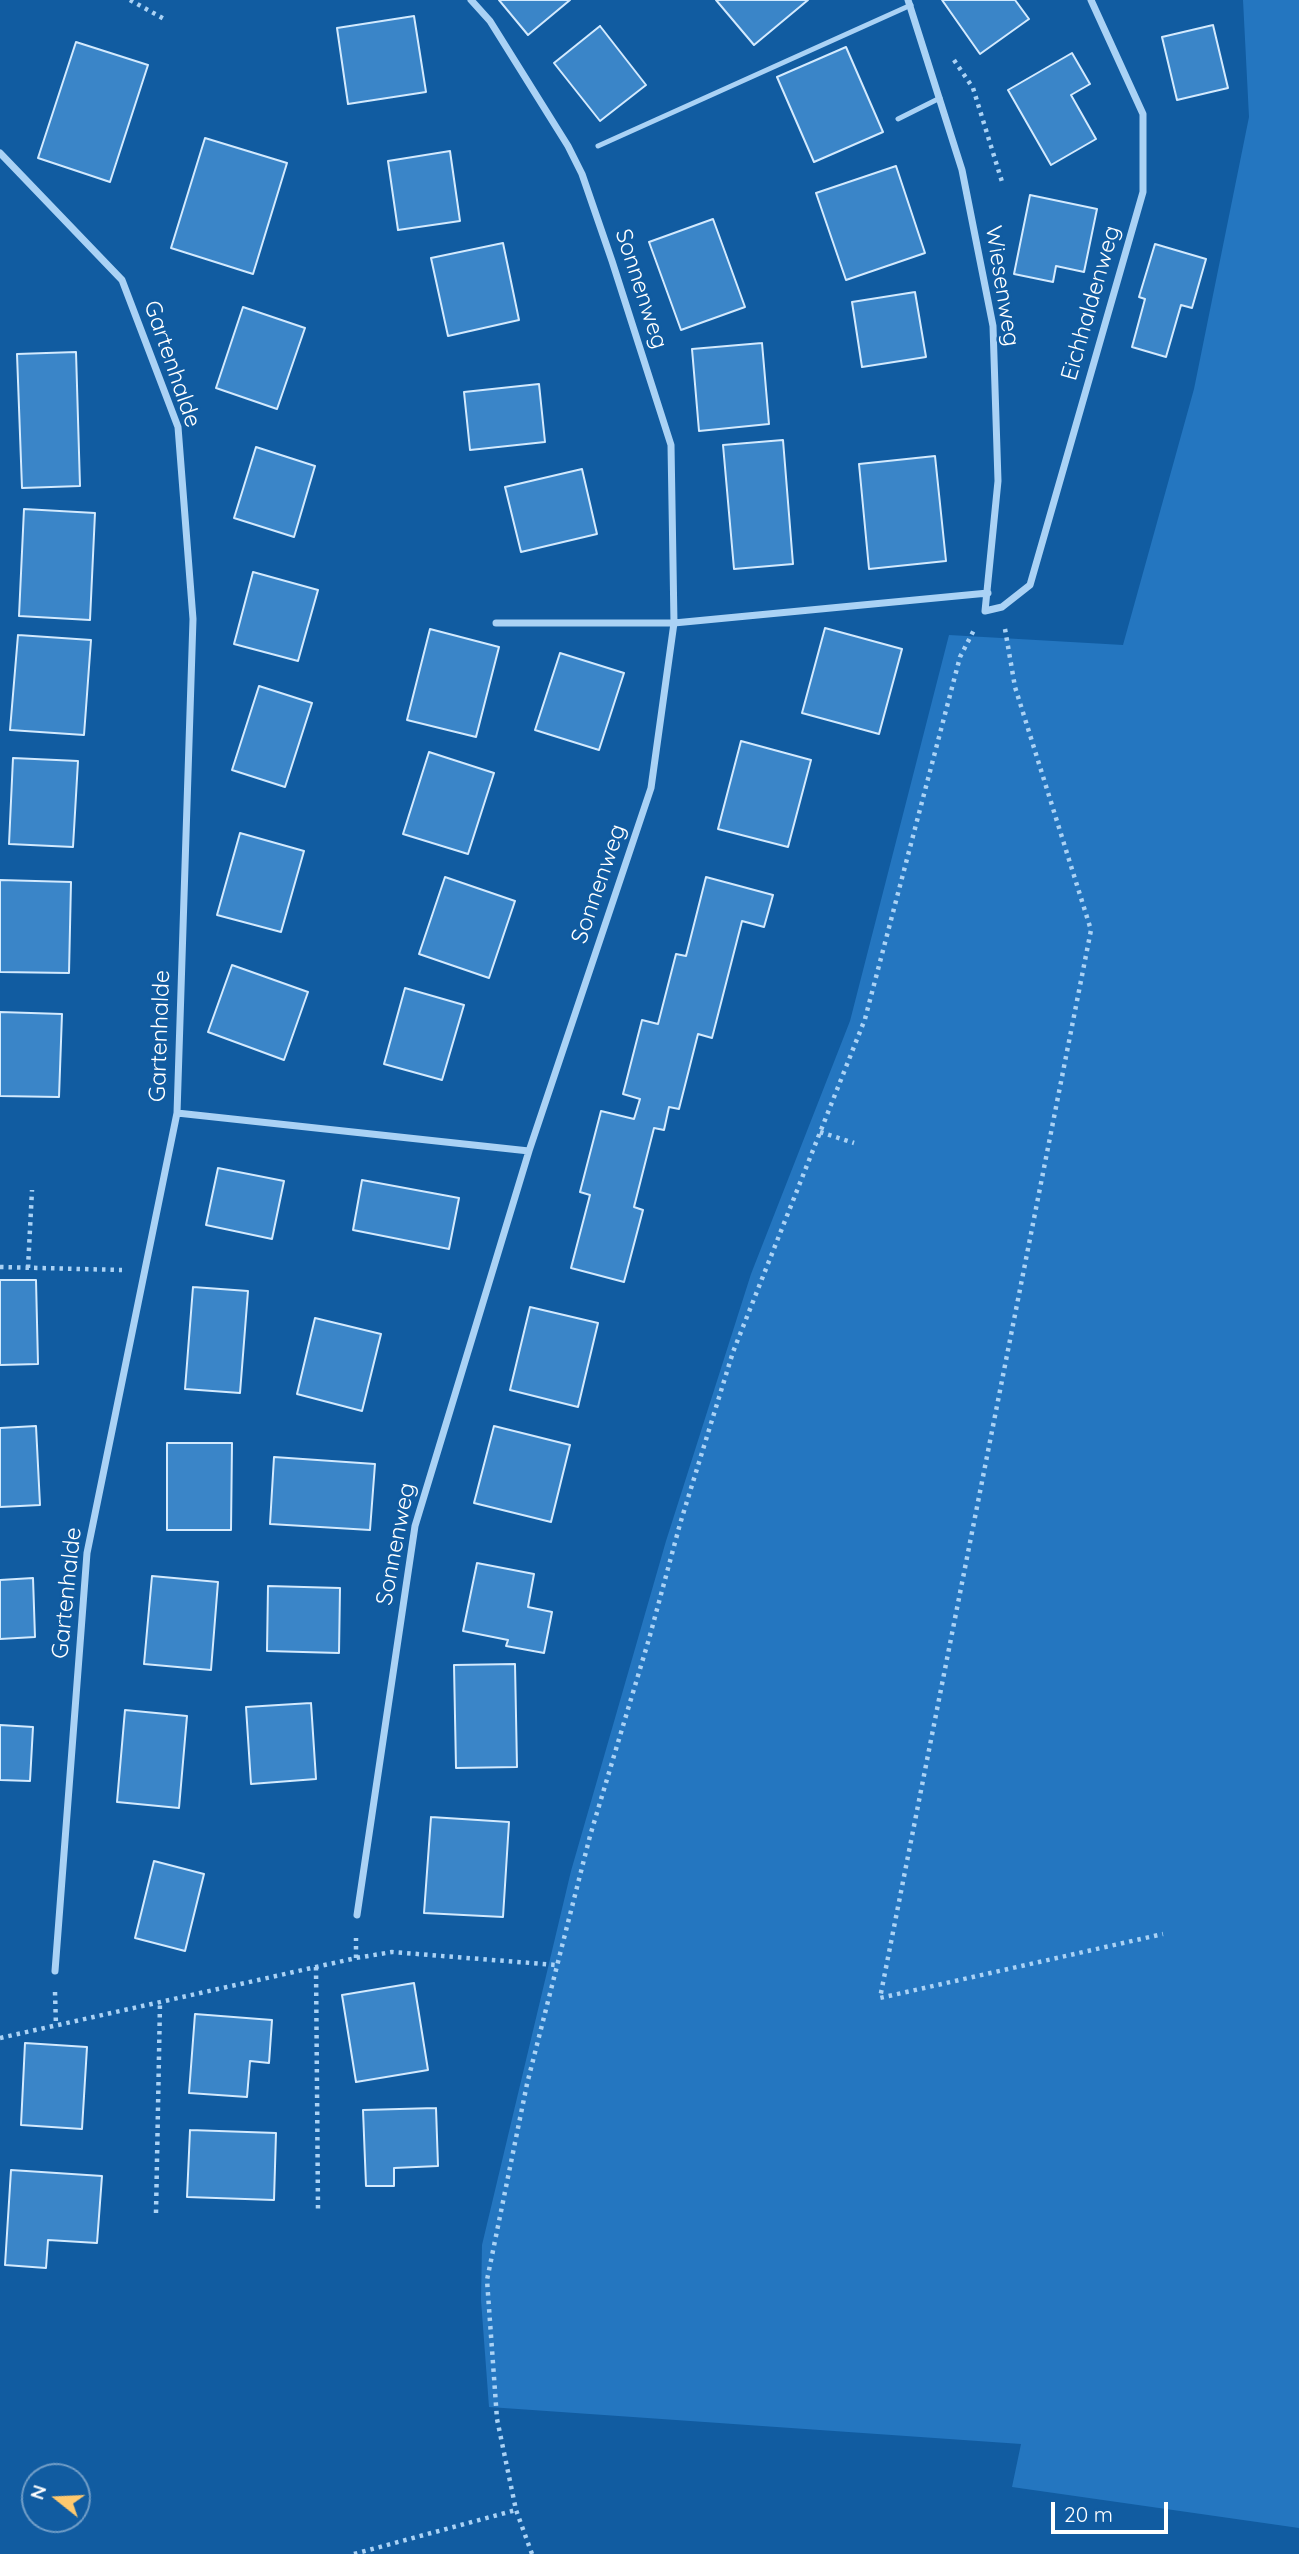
<!DOCTYPE html>
<html>
<head>
<meta charset="utf-8">
<style>
  body { margin:0 }
  #map { position:relative; width:1299px; height:2554px; overflow:hidden; background:#115ca1; font-family:Quicksand,sans-serif }
  canvas { display:block }
  .north { position:absolute; left:21px; top:2463px; width:70px; height:70px; box-sizing:border-box; background:#115ca1; border:2px solid #709dc7; border-radius:50%; rotate:288deg; font-size:19px; font-weight:700; line-height:28px; text-align:center; color:#fff }
  .north::after { content:''; display:block; margin:auto; width:24px; height:32px; background:#ffc96e; clip-path:polygon(50% 0,100% 100%,50% 72%,0 100%) }
  .scale { position:absolute; left:1051px; top:2502px; width:117px; height:32px; box-sizing:border-box; border:4px solid #fff; border-top:0; padding-left:9px; font-size:21px; line-height:24px; white-space:nowrap; color:#fff; -webkit-text-stroke:5px #115ca1; paint-order:stroke }
</style>
</head>
<body>
<div id="map">
<canvas width="1299" height="2554"></canvas>
<div class="north">N</div>
<div class="scale">20 m</div>
</div>
<script>
const context = document.querySelector('canvas').getContext('2d');
context.lineJoin = 'round';
function paint(path, color) { context.fillStyle = color; context.fill(path, 'evenodd'); }
const poly = rows => new Path2D(rows.map(r => 'M' + r).join(''));
function strokePath(path, color, width, dash) { context.strokeStyle = color; context.lineWidth = width; context.lineCap = dash ? 'butt' : 'round'; context.setLineDash(dash || []); context.stroke(path); }
function drawText(font, color, halo, rows, align = 'center') {
  context.font = font + ' Quicksand,sans-serif'; context.lineWidth = 5; context.setLineDash([]); context.textBaseline = 'middle'; context.strokeStyle = halo; context.fillStyle = color; for (const [text, x, y, turn = 0] of rows) {
    context.save(); context.translate(x, y); context.rotate((+turn || 0) * Math.PI / 180); context.textAlign = isNaN(turn) ? turn : align; if (halo) context.strokeText(text, 0, 0); context.fillText(text, 0, 0); context.restore();
  }
}
const green = poly([
  [1243,0,1299,0,1299,2528,1012,2487,1021,2444,489,2407,481,2300,482,2245,571,1871,666,1541,751,1274,850,1021,949,635,1123,645,1194,389,1249,117]
]);
const building = poly([
  [499,0,570,0,528,35,499,0],
  [716,0,808,0,754,45,716,0],
  [942,0,1015,0,1029,19,980,54,942,0],
  [414,16,426,92,348,104,337,28,414,16],
  [1213,25,1228,88,1177,100,1162,37,1213,25],
  [600,26,646,85,600,121,554,63,600,26],
  [76,42,148,65,110,182,38,158,76,42],
  [846,47,883,132,814,162,777,77,846,47],
  [1072,53,1090,84,1071,95,1096,139,1051,165,1008,90,1072,53],
  [205,138,287,163,253,274,171,248,205,138],
  [450,151,460,221,398,230,388,161,450,151],
  [896,166,925,253,846,280,816,193,896,166],
  [1030,195,1097,209,1084,272,1056,266,1053,282,1014,274,1030,195],
  [713,219,745,307,681,330,649,242,713,219],
  [503,243,519,320,448,336,431,258,503,243],
  [1155,244,1206,259,1192,308,1181,305,1166,357,1132,347,1145,299,1139,297,1155,244],
  [915,292,926,357,862,367,852,302,915,292],
  [243,307,305,328,277,409,216,388,243,307],
  [762,343,769,424,699,431,692,349,762,343],
  [76,352,80,486,22,488,17,354,76,352],
  [539,384,545,442,470,450,464,392,539,384],
  [783,440,793,564,734,569,723,445,783,440],
  [256,447,315,466,294,537,234,518,256,447],
  [935,456,946,561,869,569,859,464,935,456],
  [582,469,597,534,521,552,505,487,582,469],
  [24,509,95,513,90,620,19,616,24,509],
  [253,572,318,590,298,661,234,644,253,572],
  [825,628,902,649,879,734,802,713,825,628],
  [430,629,499,647,476,737,407,720,430,629],
  [18,635,91,640,84,735,10,730,18,635],
  [560,653,624,673,599,750,535,730,560,653],
  [259,686,312,703,285,787,232,770,259,686],
  [741,741,811,760,788,847,718,829,741,741],
  [429,752,494,773,468,854,403,834,429,752],
  [13,758,78,761,73,847,9,844,13,758],
  [240,833,304,851,281,932,217,915,240,833],
  [445,877,515,901,489,978,419,954,445,877],
  [706,877,773,895,764,927,742,921,712,1038,698,1034,679,1109,669,1107,664,1130,654,1128,634,1207,643,1210,624,1282,571,1268,590,1195,580,1192,601,1111,634,1119,640,1099,623,1094,642,1020,658,1024,676,954,686,956,706,877],
  [0,880,71,882,69,973,0,972,0,880],
  [232,965,308,992,284,1060,208,1032,232,965],
  [405,988,464,1005,442,1080,384,1064,405,988],
  [0,1012,62,1014,59,1097,0,1096,0,1012],
  [218,1168,284,1181,272,1239,206,1225,218,1168],
  [362,1180,459,1198,449,1249,353,1230,362,1180],
  [0,1280,36,1280,38,1364,0,1365,0,1280],
  [193,1287,248,1291,240,1393,185,1389,193,1287],
  [530,1307,598,1323,578,1407,510,1390,530,1307],
  [315,1318,381,1334,362,1411,297,1394,315,1318],
  [36,1426,40,1505,0,1507,0,1428,36,1426],
  [494,1426,570,1445,551,1522,474,1503,494,1426],
  [167,1443,232,1443,231,1530,167,1530,167,1443],
  [274,1457,375,1464,370,1530,270,1524,274,1457],
  [477,1563,534,1574,528,1607,552,1612,544,1653,506,1646,508,1640,463,1631,477,1563],
  [152,1576,218,1582,211,1670,144,1664,152,1576],
  [33,1578,35,1637,0,1639,0,1580,33,1578],
  [268,1586,340,1588,339,1653,267,1651,268,1586],
  [515,1664,517,1767,456,1768,454,1665,515,1664],
  [311,1703,316,1779,251,1784,246,1707,311,1703],
  [125,1710,187,1716,179,1808,117,1802,125,1710],
  [0,1725,33,1727,30,1781,0,1780,0,1725],
  [431,1817,509,1822,503,1917,424,1913,431,1817],
  [154,1861,204,1874,185,1951,135,1938,154,1861],
  [414,1983,428,2070,356,2082,342,1995,414,1983],
  [195,2014,272,2020,269,2063,250,2061,247,2097,189,2093,195,2014],
  [25,2043,87,2047,82,2129,21,2125,25,2043],
  [436,2108,438,2166,394,2168,394,2186,366,2186,363,2110,436,2108],
  [190,2130,276,2133,274,2200,187,2197,190,2130],
  [11,2170,102,2176,97,2243,48,2240,46,2268,5,2265,11,2170]
]);
const path = poly([
  [130,0,166,20],
  [954,60,973,88,1003,185],
  [1005,629,1015,687,1091,930,880,1998,1163,1934],
  [820,1132,854,1143],
  [0,1267,122,1270],
  [28,1268,32,1190],
  [356,1958,356,1938],
  [316,1967,318,2209],
  [55,1992,56,2026],
  [0,2038,356,1958,392,1952,556,1965],
  [156,2213,160,2003],
  [354,2554,516,2510],
  [532,2554,516,2510,497,2419,487,2280,527,2084,590,1836,649,1639,680,1524,733,1352,865,1019,960,657,974,630]
]);
const lane = poly([
  [898,119,940,98],
  [598,146,911,5]
]);
const street = poly([
  [908,0,962,170,993,326,998,481,985,611,1002,607,1030,585,1143,192,1143,114,1091,0],
  [0,153,122,280,178,427,193,619,177,1113,87,1553,55,1971],
  [496,623,674,623,988,593],
  [177,1113,529,1151],
  [357,1915,415,1526,529,1151,651,788,674,623,671,445,612,261,582,174,568,146,490,21,471,0]
]);
const streetNames = [
  ["Wiesenweg",1002,286,81],
  ["Sonnenweg",641,289,72],
  ["Eichhaldenweg",1091,303,-74],
  ["Gartenhalde",172,364,71],
  ["Sonnenweg",599,884,-71],
  ["Gartenhalde",160,1036,-88],
  ["Sonnenweg",396,1544,-79],
  ["Gartenhalde",67,1593,-84]
];
paint(green, '#2476c0');
paint(building, '#3a85c8');
strokePath(building, '#d3eafe', 2);
strokePath(path, '#aad2f5', 4.5, [3.5, 5]);
strokePath(lane, '#aad2f5', 5);
strokePath(street, '#aad2f5', 7);
drawText('23px', '#fff', '#115ca1', streetNames);
</script>
</body>
</html>
